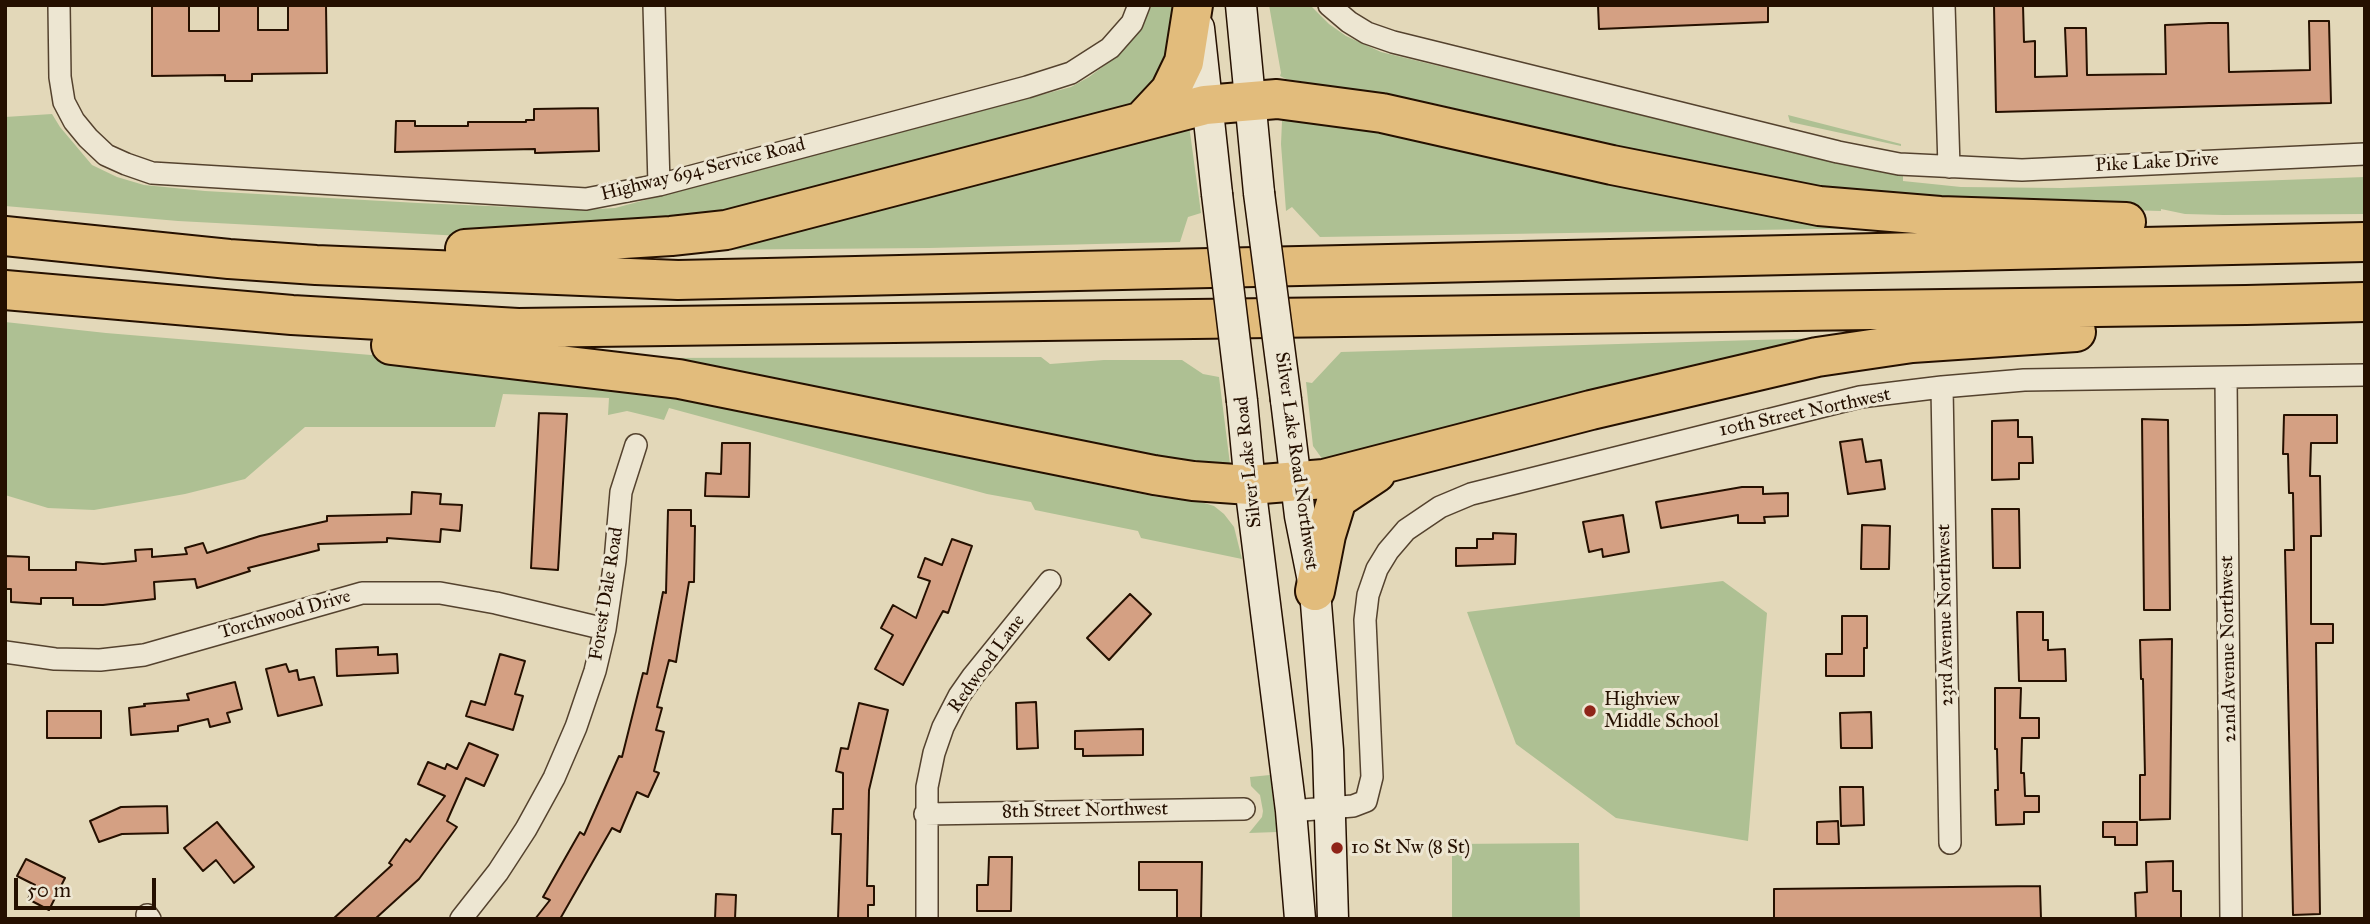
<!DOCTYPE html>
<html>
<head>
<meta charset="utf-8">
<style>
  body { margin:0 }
  #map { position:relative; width:2370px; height:924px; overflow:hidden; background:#e3d8b9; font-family:"IM FELL Great Primer",serif }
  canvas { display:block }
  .frame { position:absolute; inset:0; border:7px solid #251000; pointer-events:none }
  .scale { position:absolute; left:14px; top:878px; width:142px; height:32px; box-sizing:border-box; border:4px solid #251000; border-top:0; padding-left:9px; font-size:21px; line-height:24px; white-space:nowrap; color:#251000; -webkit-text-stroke:5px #ede6d2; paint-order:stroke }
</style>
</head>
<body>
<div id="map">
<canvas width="2370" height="924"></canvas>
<div class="frame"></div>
<div class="scale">50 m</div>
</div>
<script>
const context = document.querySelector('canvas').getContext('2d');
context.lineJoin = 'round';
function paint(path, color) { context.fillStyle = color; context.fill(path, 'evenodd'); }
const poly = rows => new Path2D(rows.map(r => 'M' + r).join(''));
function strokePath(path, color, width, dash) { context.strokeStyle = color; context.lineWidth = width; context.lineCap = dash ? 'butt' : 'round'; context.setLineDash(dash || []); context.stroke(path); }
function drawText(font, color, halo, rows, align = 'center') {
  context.font = font + ' "IM FELL Great Primer",serif'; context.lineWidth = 6; context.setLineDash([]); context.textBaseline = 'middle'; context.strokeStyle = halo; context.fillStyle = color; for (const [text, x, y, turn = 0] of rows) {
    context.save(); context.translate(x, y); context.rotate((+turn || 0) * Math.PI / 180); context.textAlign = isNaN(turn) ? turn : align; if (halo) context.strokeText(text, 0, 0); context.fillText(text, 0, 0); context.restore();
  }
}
const green = poly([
  [1152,5,1173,5,1173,53,1141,104,725,215,462,236,178,221,5,206,5,117,52,114,60,127,92,165,117,177,144,185,205,191,418,203,581,210,615,208,1071,87,1089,77,1121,53,1142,26],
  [1269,5,1310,5,1329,24,1346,36,1381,52,1773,147,1903,174,1903,181,1961,187,2062,188,2365,177,2365,214,2223,215,2185,214,2161,209,2161,211,1871,203,1595,143,1437,104,1286,79,1280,76,1281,73],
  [1788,115,1901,144,1901,146,1790,122],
  [1285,118,1337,121,1879,228,1320,237,1292,207,1286,211,1281,144,1282,121],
  [1189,125,1201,213,1188,217,1180,242,929,248,685,250],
  [5,322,106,333,383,356,620,381,1075,480,1157,497,1201,502,1214,506,1224,514,1234,527,1242,559,1141,538,1138,531,1035,510,1031,502,987,494,669,408,664,420,627,411,608,415,609,398,503,394,495,427,305,427,245,479,185,494,94,510,48,508,5,495],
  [1826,338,1323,460,1313,446,1306,382,1312,383,1341,352],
  [1041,357,1050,364,1104,360,1182,360,1203,374,1219,377,1230,464,1228,467,1185,463,645,358],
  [1723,581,1767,613,1748,841,1616,818,1516,744,1467,612],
  [1270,775,1277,832,1249,833,1262,817,1263,811,1260,795,1251,786,1250,777],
  [1579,843,1580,919,1452,919,1452,844]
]);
const building = poly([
  [152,5,189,5,189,31,219,31,219,5,258,5,258,30,288,30,288,5,326,5,327,73,252,74,252,81,225,81,225,75,152,76,152,5],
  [1598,5,1768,5,1768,22,1599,29,1598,5],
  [1994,5,2023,5,2024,42,2035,41,2035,77,2067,76,2065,28,2086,28,2087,75,2166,74,2165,25,2209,23,2228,23,2229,72,2310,70,2309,21,2329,21,2331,103,1996,112,1994,5],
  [598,108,599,151,535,153,535,149,395,152,396,121,415,121,415,126,468,126,468,122,526,122,526,120,534,120,534,109,598,108],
  [539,413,567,414,558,570,531,568,539,413],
  [2284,415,2337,415,2337,443,2311,443,2310,476,2320,476,2321,536,2311,536,2311,624,2333,624,2333,643,2316,643,2320,914,2293,915,2285,550,2294,550,2293,493,2289,493,2288,454,2283,454,2284,415],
  [2142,419,2168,420,2170,610,2144,610,2142,419],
  [2018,420,2018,437,2032,437,2033,463,2019,463,2019,479,1992,480,1992,421,2018,420],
  [1862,439,1866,462,1881,460,1885,489,1848,494,1840,442,1862,439],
  [722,443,750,443,749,497,705,496,706,473,721,474,722,443],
  [1742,487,1763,487,1763,494,1788,493,1788,516,1764,517,1765,523,1738,523,1738,515,1661,528,1656,502,1742,487],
  [412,492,441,494,440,504,462,505,460,531,441,529,440,542,387,538,387,542,318,544,319,550,248,568,250,571,197,588,195,579,154,582,155,599,103,605,73,605,73,598,41,598,41,604,11,602,11,589,5,589,5,556,29,557,29,570,76,570,76,562,103,564,136,561,135,550,152,549,152,557,187,554,185,548,203,543,207,553,260,536,327,521,327,516,411,514,412,492],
  [1992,509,2019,509,2020,568,1993,568,1992,509],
  [668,510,691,510,691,526,695,526,694,582,689,582,676,662,669,660,657,707,662,708,656,730,664,732,654,771,659,773,648,797,637,792,620,832,612,828,560,919,535,919,550,900,543,897,580,832,584,835,619,756,622,757,643,673,647,674,663,592,666,593,668,510],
  [1623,515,1629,552,1603,557,1602,549,1589,552,1583,522,1623,515],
  [1862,525,1890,526,1889,569,1861,569,1862,525],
  [1493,533,1516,534,1515,564,1456,566,1456,548,1477,548,1477,539,1493,539,1493,533],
  [952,539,972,546,948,613,943,611,903,685,875,669,893,635,881,628,893,605,916,618,930,581,918,577,925,558,942,565,952,539],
  [1130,594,1151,614,1109,660,1087,638,1130,594],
  [2017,612,2043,612,2043,640,2048,640,2048,650,2065,649,2066,681,2019,681,2017,612],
  [1842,616,1867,616,1867,648,1864,648,1864,676,1826,676,1826,654,1842,654,1842,616],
  [2172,639,2170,819,2140,820,2140,775,2145,775,2143,679,2141,679,2140,640,2172,639],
  [378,647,378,655,397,654,398,673,337,676,336,649,378,647],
  [500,654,525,661,515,694,523,696,513,730,466,716,471,701,485,705,500,654],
  [286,664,289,672,297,670,299,680,314,677,322,705,278,716,266,669,286,664],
  [235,682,242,709,227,713,230,722,210,727,208,719,178,726,178,731,131,735,129,708,145,706,144,704,189,700,187,694,235,682],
  [1995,688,2021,688,2020,718,2039,718,2039,738,2022,738,2021,773,2024,773,2025,796,2039,796,2039,812,2024,812,2024,824,1996,825,1995,790,1998,790,1997,749,1995,749,1995,688],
  [1036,702,1038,748,1017,749,1016,703,1036,702],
  [859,703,888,710,869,790,867,886,874,886,874,905,868,905,868,919,838,919,841,834,832,834,833,809,843,809,843,773,836,771,841,748,848,749,859,703],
  [47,711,101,711,101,738,47,738,47,711],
  [1871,712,1872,748,1841,748,1840,713,1871,712],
  [1143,729,1143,755,1083,756,1083,749,1075,749,1075,731,1143,729],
  [469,743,498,755,484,786,466,778,447,821,457,827,419,879,375,919,333,919,392,865,389,863,406,839,410,842,445,796,418,784,428,762,445,769,447,764,457,769,469,743],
  [1840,787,1863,787,1864,825,1841,826,1840,787],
  [167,806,168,833,122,834,99,842,90,821,121,807,167,806],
  [1838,821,1839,844,1817,844,1817,822,1838,821],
  [217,822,254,867,234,883,216,860,203,871,184,848,217,822],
  [2103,822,2137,822,2137,845,2115,845,2115,837,2103,837,2103,822],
  [989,857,1012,857,1011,911,977,911,977,885,988,885,989,857],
  [26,859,65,878,49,910,28,899,35,885,17,876,26,859],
  [2173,861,2173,891,2181,891,2181,919,2136,919,2135,893,2147,892,2146,862,2173,861],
  [1139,862,1202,862,1201,919,1177,919,1177,890,1139,890,1139,862],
  [2040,886,2041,919,1774,919,1774,889,2040,886],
  [716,894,736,895,735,919,715,919,716,894]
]);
const street = poly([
  [59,5,60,77,64,102,74,121,88,138,106,155,126,164,152,173,586,199,659,185,1027,87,1071,73,1110,48,1132,23,1139,5],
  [654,5,659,185],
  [1329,5,1349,22,1367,33,1393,42,1838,152,1899,164,2022,170,2365,154],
  [1944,5,1949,167],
  [2226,378,2231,919],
  [1942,387,1950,843],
  [5,652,55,659,100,660,144,655,362,593,440,593,496,603,605,629],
  [1291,811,1353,806,1366,801,1372,777,1365,620,1368,595,1377,569,1388,551,1406,530,1440,507,1471,494,1860,397,1942,387,2024,380,2365,375],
  [925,814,1244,809],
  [147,915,150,919],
  [461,919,498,872,526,829,554,778,576,727,595,671,605,629,615,561,621,492,636,445],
  [927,919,927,787,934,753,943,727,959,696,973,676,1050,581]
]);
const secondary = poly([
  [1241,5,1259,193],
  [1199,28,1217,194],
  [1286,400,1300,516,1315,591,1328,750,1333,919],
  [1242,401,1250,485,1291,811,1300,919]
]);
const highway = poly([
  [1142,121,1170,91,1184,62,1193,5],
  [5,236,229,259,316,265,678,280,2365,242],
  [465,249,671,236,726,230,1205,105,1277,99,1382,113,1612,165,1819,206,1940,216,2126,222],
  [5,290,292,315,518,328,2246,305,2365,302],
  [391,345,679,379,1154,475,1193,481,1250,485,1324,479,1591,410,1817,357,1912,343,2076,332],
  [1315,591,1326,535,1337,499,1376,473]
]);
const secondaryBridge = poly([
  [1259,193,1286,400],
  [1217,194,1242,401]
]);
const markers = [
  [1590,711,7,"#8f2418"],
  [1337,848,7,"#8f2418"]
];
const streetNames = [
  ["Pike Lake Drive",2157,163,-3],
  ["Highway 694 Service Road",703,170,-14],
  ["10th Street Northwest",1805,413,-12],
  ["Silver Lake Road Northwest",1296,461,82],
  ["Silver Lake Road",1249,462,-96],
  ["Forest Dale Road",607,594,-81],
  ["Torchwood Drive",285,615,-16],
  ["23rd Avenue Northwest",1946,615,-91],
  ["22nd Avenue Northwest",2229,649,-91],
  ["Redwood Lane",987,664,-54],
  ["8th Street Northwest",1085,811,-1]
];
const poiNames = [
  ["Highview",1604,700],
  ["Middle School",1604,722],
  ["10 St Nw (8 St)",1351,848]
];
paint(green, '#aec093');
paint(building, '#d4a083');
strokePath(building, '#251000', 2);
strokePath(street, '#54422e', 24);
strokePath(secondary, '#251000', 33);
strokePath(highway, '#251000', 42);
strokePath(street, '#ede6d2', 21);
strokePath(secondary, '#ede6d2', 30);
strokePath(highway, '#e2bc7c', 38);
strokePath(secondaryBridge, '#251000', 33, []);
strokePath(secondaryBridge, '#ede6d2', 30);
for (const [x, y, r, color] of markers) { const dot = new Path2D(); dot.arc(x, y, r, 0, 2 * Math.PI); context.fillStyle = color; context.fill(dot); strokePath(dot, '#ede6d2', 2.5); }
drawText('19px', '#251000', '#ede6d2', streetNames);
drawText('19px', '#251000', '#ede6d2', poiNames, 'left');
</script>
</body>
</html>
